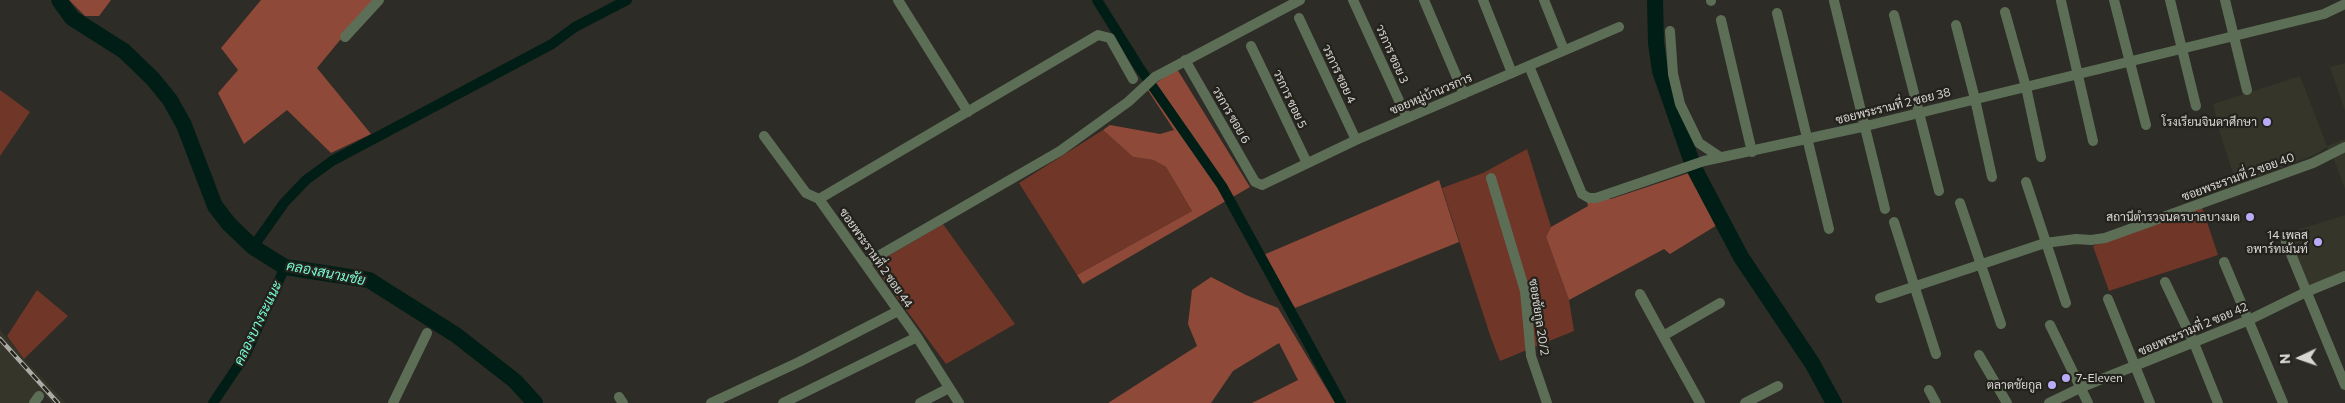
<!DOCTYPE html>
<html>
<head>
<meta charset="utf-8">
<style>
  body { margin:0 }
  #map { position:relative; width:2345px; height:403px; overflow:hidden; background:#2d2c26; font-family:Commissioner,sans-serif }
  canvas { display:block }
  .north { position:absolute; left:2275px; top:333px; width:50px; height:50px; -webkit-text-stroke:4px #23221c; paint-order:stroke; rotate:267deg; font-size:14px; font-weight:700; line-height:20px; text-align:center; color:#d8d7d3 }
  .north::after { content:''; display:block; margin:auto; width:18px; height:22px; background:#d8d7d3; clip-path:polygon(50% 0,100% 100%,50% 72%,0 100%) }
</style>
</head>
<body>
<div id="map">
<canvas width="2345" height="403"></canvas>
<div class="north">N</div>
</div>
<script>
const context = document.querySelector('canvas').getContext('2d');
context.lineJoin = 'round';
function paint(path, color) { context.fillStyle = color; context.fill(path, 'evenodd'); }
const poly = rows => new Path2D(rows.map(r => 'M' + r).join(''));
function strokePath(path, color, width, dash) { context.strokeStyle = color; context.lineWidth = width; context.lineCap = dash ? 'butt' : 'round'; context.setLineDash(dash || []); context.stroke(path); }
function drawText(font, color, halo, rows, align = 'center') {
  context.font = font + ' Commissioner,Sarabun,sans-serif'; context.lineWidth = 4.5; context.setLineDash([]); context.textBaseline = 'middle'; context.strokeStyle = halo; context.fillStyle = color; for (const [text, x, y, turn = 0] of rows) {
    context.save(); context.translate(x, y); context.rotate((+turn || 0) * Math.PI / 180); context.textAlign = isNaN(turn) ? turn : align; if (halo) context.strokeText(text, 0, 0); context.fillText(text, 0, 0); context.restore();
  }
}
const built = poly([
  [2345,63,2345,111,2330,67],
  [2300,76,2327,146,2345,139,2345,189,2333,157,2327,147,2314,155,2237,185,2222,140,2213,104],
  [2345,215,2345,271,2307,286,2284,234],
  [0,329,24,359,66,403,52,403,41,391,31,403,0,403]
]);
const green = poly([
  [0,90,30,112,0,156],
  [1103,130,1133,157,1153,160,1166,167,1192,211,1077,275,1019,183],
  [1527,149,1551,227,1546,237,1569,300,1574,331,1500,361,1491,338,1442,188,1483,173],
  [2202,207,2218,255,2109,291,2093,246],
  [943,224,1015,324,946,364,873,265],
  [37,290,68,316,24,359,7,336]
]);
const forest = poly([
  [69,0,111,0,99,16,85,16],
  [261,0,373,0,317,68,371,134,331,153,287,110,244,144,218,93,238,70,221,48],
  [1177,69,1250,187,1083,284,1077,275,1192,211,1166,167,1153,160,1133,157,1103,130,1110,125,1160,134,1174,130,1147,89],
  [1689,173,1722,222,1670,254,1664,249,1569,300,1546,237,1551,227,1588,206,1586,198,1611,199],
  [1439,180,1459,242,1295,308,1261,256],
  [1211,277,1246,295,1278,308,1335,403,1252,403,1298,380,1279,343,1233,371,1211,403,1108,403,1197,346,1188,324,1192,290]
]);
const canal = poly([
  [1097,0,1139,67,1222,186,1341,403],
  [253,247,284,203,306,180,332,161,552,44,575,27,627,0],
  [213,403,246,354,285,267]
]);
const river = poly([
  [59,0,72,18,124,51,153,79,170,100,184,125,215,206,229,224,253,247,285,267,369,280,456,335,515,381,535,403],
  [1655,0,1656,43,1660,71,1694,168,1741,257,1812,363,1834,403]
]);
const minor = poly([
  [898,0,968,112],
  [1353,0,1407,118],
  [1424,0,1464,94],
  [1483,0,1512,73],
  [1544,0,1564,50],
  [1711,0,1711,1],
  [2114,0,2146,125],
  [2170,0,2196,106],
  [2225,0,2247,90],
  [1834,1,1885,209],
  [2061,1,2093,141],
  [2005,12,2026,87,2041,157],
  [1777,13,1829,229],
  [1894,15,1939,191],
  [1299,18,1356,140],
  [1721,20,1752,152],
  [1956,25,1975,99,1992,177],
  [1670,31,1673,74,1680,104,1699,143,1720,157],
  [345,37,379,0],
  [1251,46,1307,163],
  [1185,60,1255,182,1262,185,1356,140,1619,27],
  [1529,66,1582,194,1589,198,1596,198,1704,161,1866,126,2324,14,2345,4],
  [764,136,806,193,819,199,917,337,959,403],
  [1491,178,1525,291,1531,356,1547,403],
  [2026,182,2066,303],
  [819,199,1098,35,1110,38,1133,79],
  [1960,203,2001,324],
  [1894,222,1936,354],
  [2286,242,2345,385],
  [2224,262,2283,403],
  [866,263,1060,151,1128,102,1155,77,1300,0],
  [2165,282,2194,343,2218,403],
  [1640,294,1663,336],
  [1880,298,2045,243,2076,239,2091,240,2105,238,2313,163,2345,147],
  [2108,299,2150,403],
  [2050,325,2088,403],
  [1979,355,2007,403],
  [1929,390,1936,403],
  [619,397,623,403],
  [34,403,39,396],
  [393,403,427,333],
  [711,403,799,362,898,311],
  [783,403,917,337],
  [920,403,949,388],
  [1700,403,1663,336,1720,303],
  [1745,403,1778,386],
  [2049,403,2082,387,2249,320,2306,292,2345,276]
]);
const rail = poly([
  [0,339,58,403]
]);
const markers = [
  [2267,122,5,"#b8abf7"],
  [2250,217,5,"#b8abf7"],
  [2318,242,5,"#b8abf7"],
  [2066,378,5,"#b8abf7"],
  [2052,385,5,"#b8abf7"]
];
const streetNames = [
  ["วรการ ซอย 3",1392,54,66],
  ["วรการ ซอย 4",1339,74,65],
  ["ซอยหมู่บ้านวรการ",1431,94,-23],
  ["วรการ ซอย 5",1290,99,65],
  ["ซอยพระรามที่ 2 ซอย 38",1893,106,-14],
  ["วรการ ซอย 6",1231,115,60],
  ["ซอยพระรามที่ 2 ซอย 40",2238,177,-20],
  ["ซอยพระรามที่ 2 ซอย 44",876,258,55],
  ["ซอยชัยกูล 20/2",1539,317,81],
  ["ซอยพระรามที่ 2 ซอย 42",2193,329,-23]
];
const poiNames = [
  ["โรงเรียนจินดาศึกษา",2257,122],
  ["สถานีตำรวจนครบาลบางมด",2240,217],
  ["14 เพลส",2308,235],
  ["อพาร์ทเม้นท์",2308,249],
  ["7-Eleven",2076,378,"left"],
  ["ตลาดชัยกูล",2042,385]
];
const waterNames = [
  ["คลองสนามชัย",326,273,11],
  ["คลองบางระแนะ",258,323,-64]
];
paint(built, '#363529');
paint(green, '#703628');
paint(forest, '#8f4938');
strokePath(canal, '#001e16', 10);
strokePath(river, '#001e16', 16);
strokePath(minor, '#5c6f56', 10);
strokePath(rail, '#acaba6', 4.5);
strokePath(rail, '#23221c', 2.5, [8]);
for (const [x, y, r, color] of markers) { const dot = new Path2D(); dot.arc(x, y, r, 0, 2 * Math.PI); context.fillStyle = color; context.fill(dot); strokePath(dot, '#23221c', 2); }
drawText('12px', '#d8d7d3', '#23221c', streetNames);
drawText('12px', '#d8d7d3', '#23221c', poiNames, 'right');
drawText('italic 14px', '#76fad5', '#23221c', waterNames);
</script>
</body>
</html>
